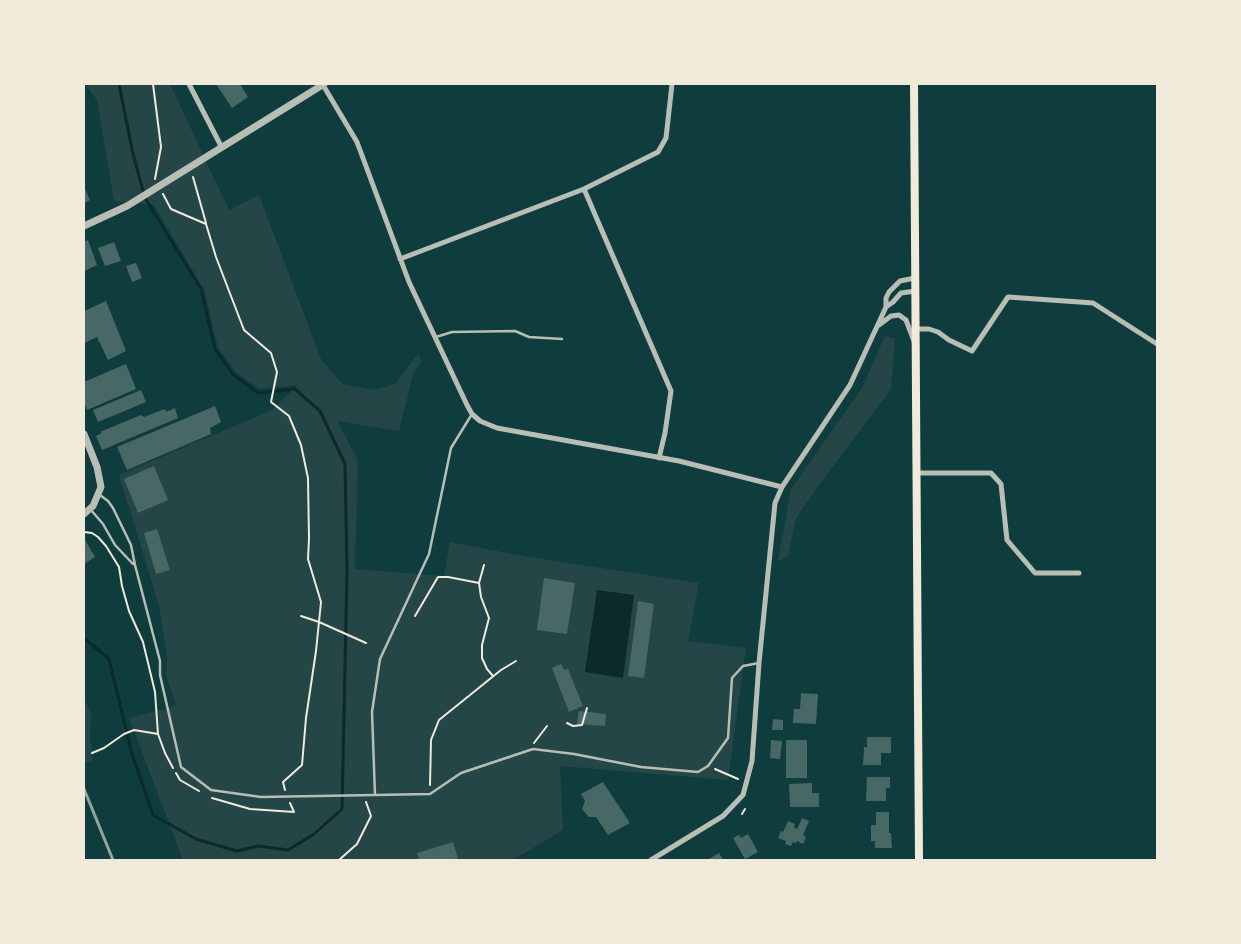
<!DOCTYPE html>
<html>
<head>
<meta charset="utf-8">
<style>
  body { margin:0 }
  #map { position:relative; width:1241px; height:944px; overflow:hidden; background:#0f3d3e; font-family:"PT Sans Narrow",sans-serif }
  canvas { display:block }
  .frame { position:absolute; inset:0; border:85px solid #f1e9da; pointer-events:none }
</style>
</head>
<body>
<div id="map">
<canvas width="1241" height="944"></canvas>
<div class="frame"></div>
</div>
<script>
const context = document.querySelector('canvas').getContext('2d');
context.lineJoin = 'round';
function paint(path, color) { context.fillStyle = color; context.fill(path, 'evenodd'); }
const poly = rows => new Path2D(rows.map(r => 'M' + r).join(''));
function strokePath(path, color, width, dash) { context.strokeStyle = color; context.lineWidth = width; context.lineCap = dash ? 'butt' : 'round'; context.setLineDash(dash || []); context.stroke(path); }
const green = poly([
  [85,84,170,84,229,210,259,195,321,359,342,384,373,390,386,387,396,383,418,354,422,362,414,371,399,431,337,421,358,460,355,569,444,576,450,542,523,556,699,583,688,641,746,648,728,780,560,766,563,830,513,860,183,860,129,718,176,706,166,675,167,658,159,606,119,475,272,410,298,385,259,389,236,372,218,347,204,289,154,205,114,201,97,100],
  [887,336,895,339,891,389,818,486,796,518,788,556,778,561,791,489,862,388,884,338],
  [84,699,91,713,90,739,92,753,92,761,84,762]
]);
const water = poly([
  [597,590,634,595,623,678,585,672]
]);
const stream = poly([
  [84,638,109,659,132,754,153,815,196,839,237,851,258,846,288,850,314,834,342,809,347,570,345,464,320,411,295,389,258,393,233,374,215,349,201,289,145,198,133,154,119,84]
]);
const building = poly([
  [216,84,240,84,248,97,232,108],
  [84,187,90,200,84,203],
  [88,240,97,265,84,271,84,242],
  [114,242,121,261,105,266,98,248],
  [136,263,142,278,132,282,126,266],
  [106,301,126,351,108,360,97,337,84,343,84,311],
  [126,364,136,389,87,410,84,402,84,382],
  [141,390,146,402,98,422,93,410],
  [215,406,221,422,210,428,211,434,127,470,117,447],
  [175,408,178,418,102,450,96,436,102,433,100,432,141,415,144,417,165,409,166,412],
  [154,466,168,500,138,513,124,479],
  [157,529,170,570,156,574,144,533],
  [84,538,95,557,84,564],
  [544,578,575,583,567,634,537,630],
  [638,601,654,604,644,678,628,676],
  [561,664,564,670,568,669,583,706,569,712,552,668],
  [801,693,818,694,816,724,793,723,794,709,800,709],
  [579,711,606,714,605,726,577,724],
  [773,719,783,720,783,730,772,730],
  [867,737,891,737,891,753,881,753,881,765,863,765,864,747,867,747],
  [771,740,782,741,780,759,770,758],
  [786,740,807,740,807,778,786,778],
  [867,777,890,777,890,788,886,788,886,801,866,801],
  [603,782,630,823,608,835,596,817,589,817,582,809,585,801,581,794],
  [812,783,812,793,819,793,819,807,790,807,789,784],
  [876,812,889,812,889,833,891,833,892,848,875,848,875,841,871,841,871,825,876,825],
  [802,818,809,821,803,835,806,837,803,844,797,841,796,843,793,842,791,846,785,844,786,841,778,838,781,831,783,832,788,821,795,824,794,827,797,829],
  [748,834,758,852,745,859,733,838,739,835,741,838],
  [453,842,458,858,452,860,419,860,417,853],
  [719,853,723,860,707,860]
]);
const path = poly([
  [153,84,161,147,155,179],
  [193,177,206,223],
  [163,194,171,209,206,224,216,257,244,330,271,353,277,372,271,402,289,416,301,445,308,478,309,539,308,559,321,602,316,651,306,718,302,765,283,782,285,790],
  [84,532,92,533,98,537,106,546,119,567,122,586,129,611,143,642,155,692,158,734,165,753,173,768],
  [484,565,479,583,481,597,489,618,482,645,482,658,487,669,493,676],
  [301,616,319,622,366,643],
  [415,616,438,577,448,577,479,583],
  [567,723,573,726,582,725,587,708],
  [534,743,547,726],
  [92,753,104,748,124,734,134,730,158,734],
  [715,769,738,779],
  [176,773,180,780,199,791],
  [430,785,431,740,439,720,501,670,516,661],
  [212,798,250,809,294,812,290,803],
  [742,814,745,809],
  [339,860,357,844,371,816,366,802]
]);
const service = poly([
  [436,337,452,332,515,331,529,337,562,339],
  [100,495,108,501,113,508,131,545,135,565,160,661,160,675,181,767,211,790,261,797,430,794,461,773,533,749,574,754,641,767,698,772,708,766,728,738,732,678,743,666,759,663],
  [91,510,103,524,115,545,133,564],
  [375,795,372,712,380,659,429,554,451,448,472,414]
]);
const minor = poly([
  [189,84,222,148],
  [323,85,357,142,409,282,467,405,472,414,480,421,497,428,679,461,782,487],
  [584,189,671,391,665,433,659,458],
  [400,259,584,189,658,152,666,138,672,84],
  [886,307,893,302,901,293,916,291],
  [879,325,891,316,899,315,906,320,914,341],
  [916,329,929,329,938,332,949,340,972,351,1008,297,1093,303,1157,344],
  [917,473,991,473,1001,484,1007,540,1035,573,1079,573],
  [651,860,723,816,743,795,752,761,759,663,775,503,782,487,850,385,886,307,886,298,889,292,900,281,915,278]
]);
const tertiary = poly([
  [84,226,127,206,324,84],
  [84,434,97,467,101,487,93,506,84,514]
]);
const secondary = poly([
  [914,84,919,860]
]);
const rail = poly([
  [84,789,113,860]
]);
paint(green, '#244646');
paint(water, '#0a2a2b');
strokePath(stream, '#0a2a2b', 3);
paint(building, '#486865');
strokePath(path, '#f1e9da', 2);
strokePath(service, '#b8beb3', 2.5);
strokePath(minor, '#b8beb3', 5);
strokePath(tertiary, '#b8beb3', 7);
strokePath(secondary, '#f1e9da', 8);
strokePath(rail, '#97a49c', 3);
</script>
</body>
</html>
